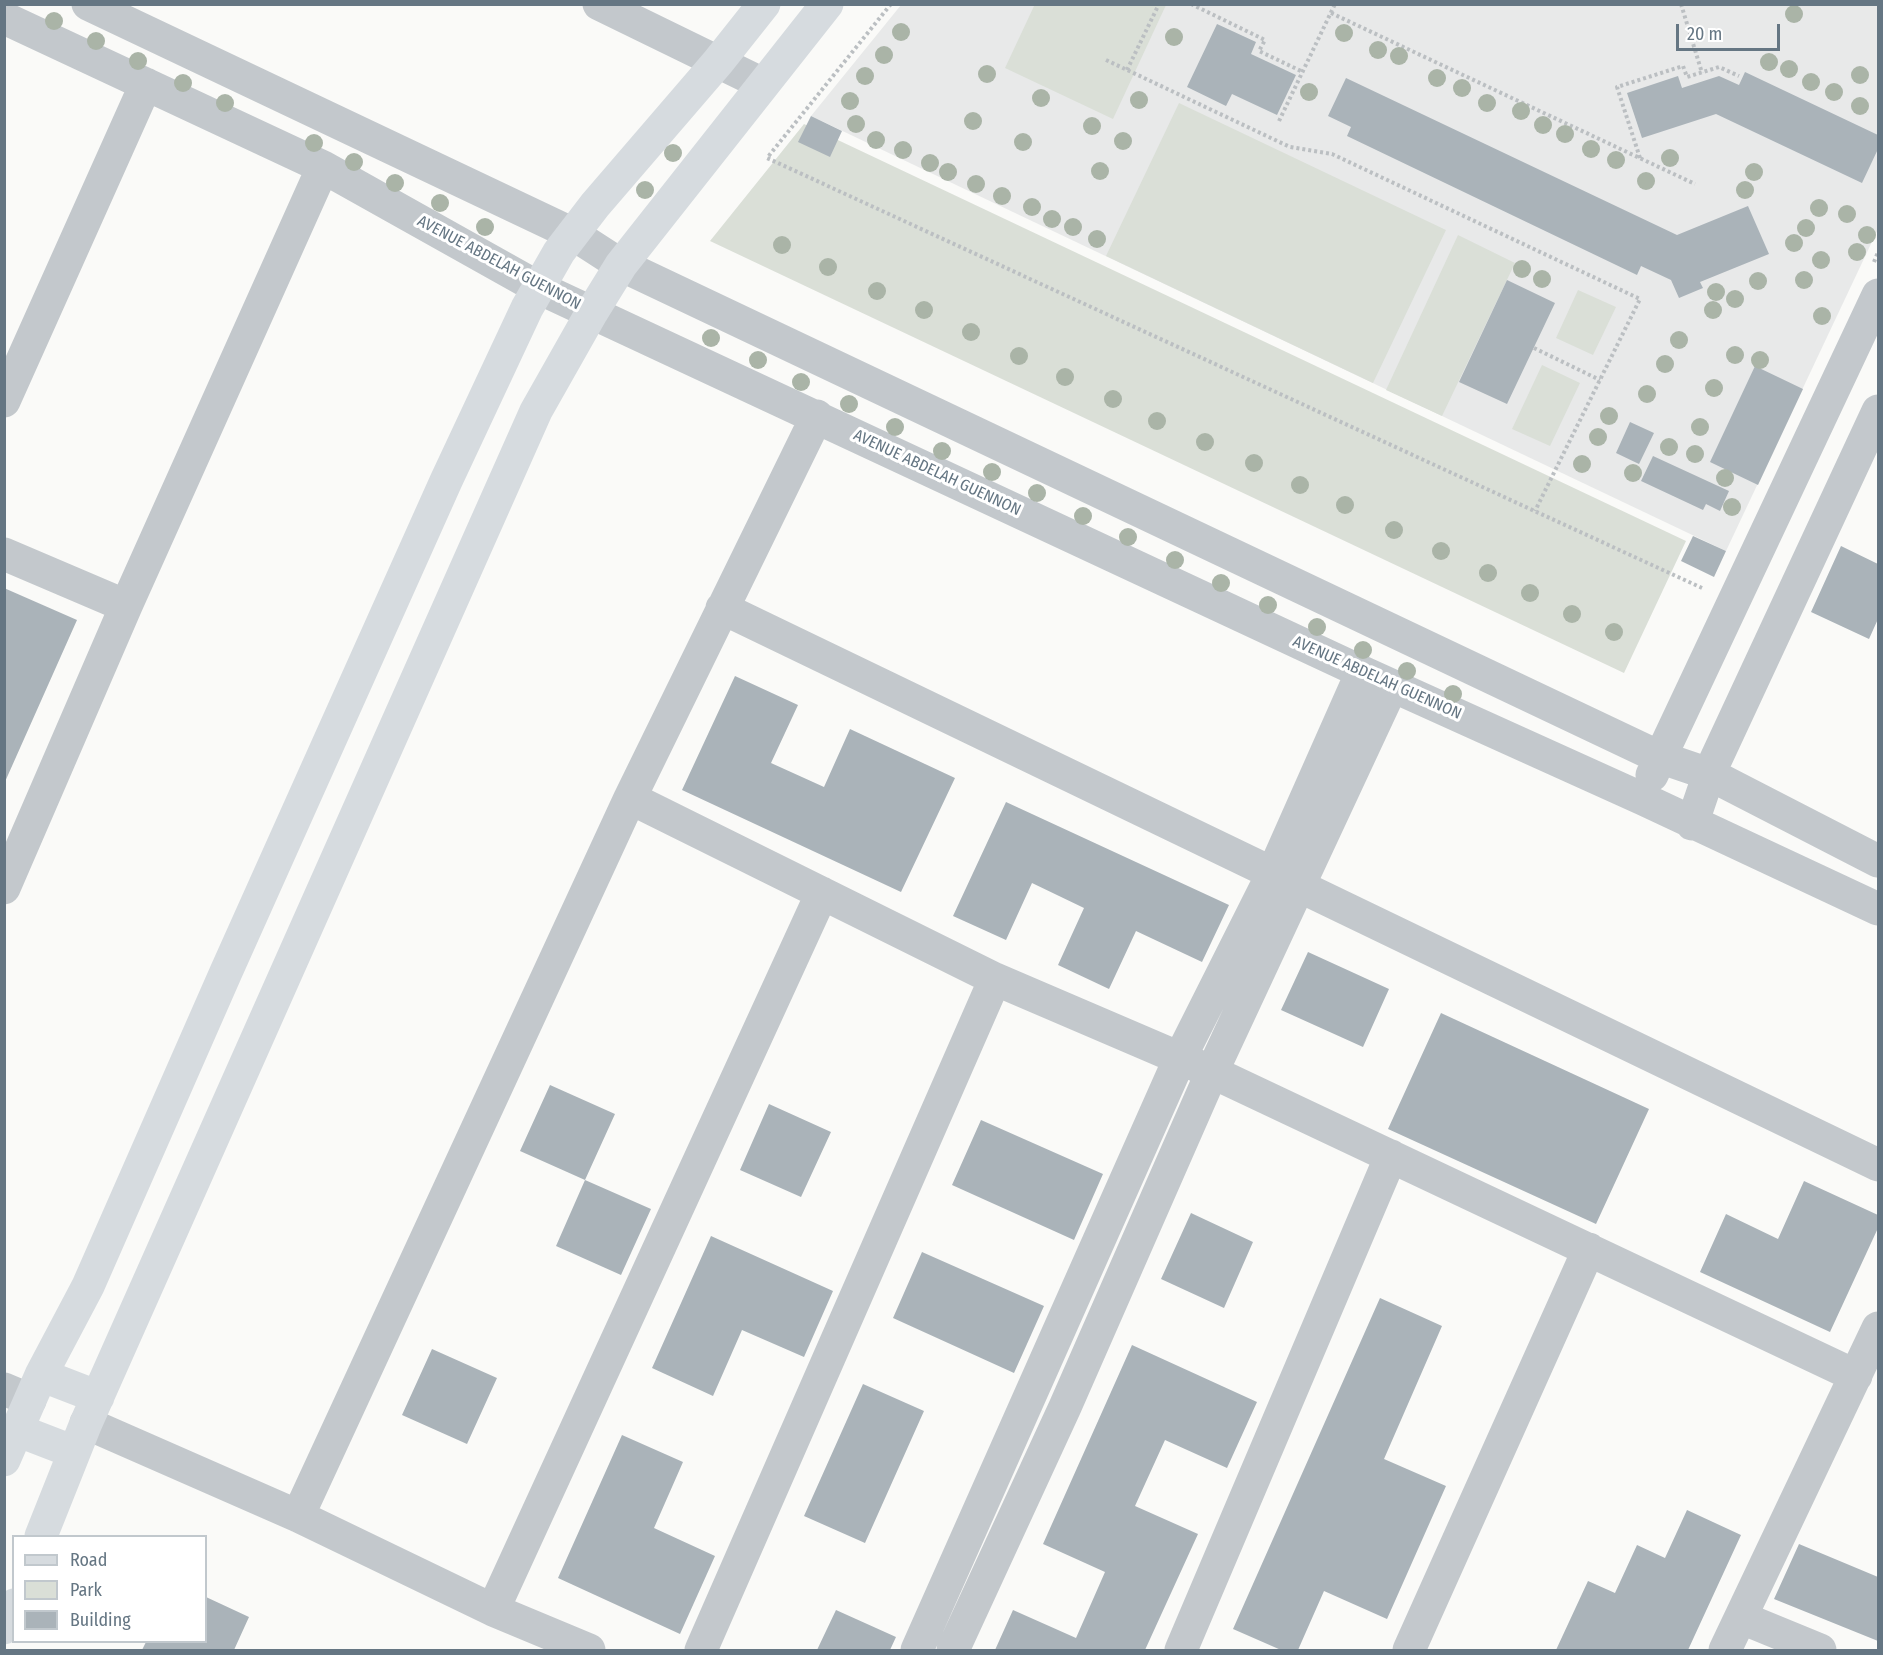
<!DOCTYPE html>
<html>
<head>
<meta charset="utf-8">
<style>
  body { margin:0 }
  #map { position:relative; width:1883px; height:1655px; overflow:hidden; background:#fafaf8; font-family:"Fira Sans Condensed",sans-serif }
  canvas { display:block }
  .frame { position:absolute; inset:0; border:6px solid #657683; pointer-events:none }
  .legend { position:absolute; left:12px; top:1535px; width:195px; height:108px; box-sizing:border-box; background:#fff; border:2px solid #c1c8cd; margin:0; padding:8px 10px; list-style:none; font-size:18px; color:#657683 }
  .legend li { display:flex; align-items:center; gap:12px; height:30px }
  .legend b { width:30px; border:2px solid #c1c8cd }
  .scale { position:absolute; left:1676px; top:24px; width:104px; height:27px; box-sizing:border-box; border:3px solid #657683; border-top:0; padding-left:8px; font-size:18px; line-height:21px; white-space:nowrap; color:#657683; -webkit-text-stroke:4px #fff; paint-order:stroke }
</style>
</head>
<body>
<div id="map">
<canvas width="1883" height="1655"></canvas>
<div class="frame"></div>
<ul class="legend">
<li><b style="height:8px;background:#d6dbdf"></b>Road</li>
<li><b style="height:16px;background:#dadfd7"></b>Park</li>
<li><b style="height:16px;background:#aab3b9"></b>Building</li>
</ul>
<div class="scale">20 m</div>
</div>
<script>
const context = document.querySelector('canvas').getContext('2d');
context.lineJoin = 'round';
function paint(path, color) { context.fillStyle = color; context.fill(path, 'evenodd'); }
const poly = rows => new Path2D(rows.map(r => 'M' + r).join(''));
function strokePath(path, color, width, dash) { context.strokeStyle = color; context.lineWidth = width; context.lineCap = dash ? 'butt' : 'round'; context.setLineDash(dash || []); context.stroke(path); }
function drawText(font, color, halo, rows, align = 'center') {
  context.font = font + ' "Fira Sans Condensed",sans-serif'; context.lineWidth = 6; context.setLineDash([]); context.textBaseline = 'middle'; context.strokeStyle = halo; context.fillStyle = color; for (const [text, x, y, turn = 0] of rows) {
    context.save(); context.translate(x, y); context.rotate((+turn || 0) * Math.PI / 180); context.textAlign = isNaN(turn) ? turn : align; if (halo) context.strokeText(text, 0, 0); context.fillText(text, 0, 0); context.restore();
  }
}
const built = poly([
  [901,5,1878,5,1878,229,1726,551,811,116]
]);
const green = poly([
  [1035,4,1166,5,1113,119,1005,68],
  [1179,103,1446,230,1373,383,1106,256],
  [804,124,1686,541,1624,673,710,241],
  [1458,235,1515,263,1442,416,1386,390],
  [1578,290,1616,307,1593,355,1556,338],
  [1542,365,1580,383,1550,446,1512,429]
]);
const building = poly([
  [1217,24,1256,42,1251,54,1296,75,1277,115,1232,94,1226,106,1187,87],
  [1745,72,1878,135,1878,149,1862,183,1716,114,1642,138,1627,93,1678,76,1682,88,1719,76,1739,85],
  [1346,78,1677,235,1748,206,1769,254,1700,282,1703,288,1679,298,1671,280,1641,266,1637,275,1347,136,1351,127,1328,116],
  [811,116,842,131,830,157,798,142],
  [1507,280,1555,303,1507,404,1459,382],
  [1755,366,1803,389,1758,485,1710,462],
  [1630,422,1654,433,1639,464,1616,453],
  [1653,456,1729,491,1720,511,1706,504,1703,510,1641,481],
  [1693,536,1726,551,1714,577,1681,561],
  [1841,546,1878,564,1878,619,1869,639,1811,612],
  [4,588,77,620,4,784],
  [735,676,798,705,771,763,824,787,850,729,955,778,901,892,682,790],
  [1006,802,1229,905,1202,962,1136,931,1109,989,1058,965,1084,908,1032,883,1006,940,953,916],
  [1308,952,1389,989,1363,1047,1281,1010],
  [1441,1013,1649,1109,1596,1224,1388,1129],
  [550,1085,615,1114,585,1180,520,1151],
  [769,1104,831,1132,801,1197,740,1170],
  [981,1120,1103,1174,1074,1240,952,1185],
  [585,1180,651,1209,621,1275,556,1246],
  [1804,1181,1878,1215,1878,1228,1830,1332,1700,1272,1726,1214,1778,1239],
  [1191,1213,1253,1242,1224,1308,1161,1279],
  [711,1236,833,1291,804,1357,742,1330,713,1396,652,1368],
  [922,1252,1044,1306,1014,1373,893,1318],
  [1380,1298,1442,1326,1384,1459,1446,1486,1387,1619,1324,1591,1298,1650,1281,1650,1233,1629],
  [1132,1345,1257,1402,1227,1468,1165,1440,1135,1506,1198,1534,1145,1650,995,1650,1013,1610,1076,1638,1105,1572,1043,1544],
  [432,1349,497,1378,467,1444,402,1415],
  [863,1384,924,1411,865,1543,804,1516],
  [622,1435,683,1462,654,1528,715,1556,680,1634,558,1578],
  [1687,1510,1741,1535,1688,1650,1556,1650,1588,1581,1615,1593,1637,1545,1665,1558],
  [1799,1544,1878,1577,1878,1641,1774,1599],
  [206,1597,249,1617,234,1650,142,1650,146,1642,206,1642],
  [836,1610,896,1637,890,1650,817,1650]
]);
const path = poly([
  [891,4,767,158,1702,588],
  [1191,4,1265,40,1259,51,1303,72],
  [1681,4,1702,73],
  [1331,13,1695,184],
  [1106,60,1290,147,1332,154,1640,299,1535,511],
  [1127,70,1159,4],
  [1279,121,1335,4],
  [1640,158,1617,87,1683,66,1687,77,1719,67,1739,76],
  [1874,262,1878,252],
  [1534,348,1600,380]
]);
const street = poly([
  [88,4,573,234,621,265,1659,757,1709,774,1878,861],
  [599,4,763,84],
  [4,18,323,167,539,288,1362,672,1643,799,1878,909],
  [4,401,146,84],
  [4,554,126,606],
  [722,608,1878,1165],
  [1652,775,1878,295],
  [630,798,995,979,1212,1072,1856,1376],
  [1692,824,1709,774,1878,411],
  [4,888,126,606,323,167],
  [4,1389,30,1400],
  [86,1423,298,1516,493,1610,589,1650],
  [298,1516,630,798,817,416],
  [493,1610,822,893],
  [1742,1618,1820,1650],
  [701,1650,995,979],
  [917,1650,1180,1058,1272,875,1362,672],
  [953,1650,1065,1407,1212,1072,1392,686],
  [1181,1650,1391,1156],
  [1409,1650,1589,1249],
  [1725,1650,1878,1328]
]);
const secondary = poly([
  [41,1375,98,1397],
  [17,1430,74,1452],
  [4,1460,41,1375,88,1286,226,972,446,481,527,308,559,252,595,205,718,62,764,4],
  [41,1536,86,1423,536,411,592,312,621,265,827,4],
  [4,1628,14,1605]
]);
const trees = [
  [1794,14],
  [54,21],
  [901,32],
  [1344,33],
  [1174,37],
  [96,41],
  [1378,50],
  [884,55],
  [1399,56],
  [138,61],
  [1769,62],
  [1789,69],
  [987,74],
  [1860,75],
  [865,76],
  [1437,78],
  [1811,82],
  [183,83],
  [1462,88],
  [1309,92],
  [1834,92],
  [1041,98],
  [1139,100],
  [850,101],
  [225,103],
  [1487,103],
  [1860,106],
  [1521,111],
  [973,121],
  [856,124],
  [1543,125],
  [1092,126],
  [1565,134],
  [876,140],
  [1123,141],
  [1023,142],
  [314,143],
  [1591,149],
  [903,150],
  [673,153],
  [1670,158],
  [1616,160],
  [354,162],
  [930,163],
  [1100,171],
  [948,172],
  [1754,172],
  [1646,181],
  [395,183],
  [976,184],
  [645,190],
  [1745,190],
  [1002,196],
  [440,203],
  [1032,207],
  [1819,208],
  [1847,214],
  [1052,219],
  [485,227],
  [1073,227],
  [1806,228],
  [1867,235],
  [1097,239],
  [1794,243],
  [782,245],
  [1857,252],
  [1821,260],
  [828,267],
  [1522,269],
  [1542,279],
  [1804,280],
  [1758,281],
  [877,291],
  [1716,292],
  [1735,299],
  [924,310],
  [1713,310],
  [1822,316],
  [971,332],
  [711,338],
  [1679,340],
  [1735,355],
  [1019,356],
  [758,360],
  [1760,360],
  [1665,364],
  [1065,377],
  [801,382],
  [1714,388],
  [1647,394],
  [1113,399],
  [849,404],
  [1609,416],
  [1157,421],
  [895,427],
  [1700,427],
  [1598,437],
  [1205,442],
  [1669,447],
  [942,451],
  [1695,454],
  [1254,463],
  [1582,464],
  [992,472],
  [1633,473],
  [1725,478],
  [1300,485],
  [1037,493],
  [1345,505],
  [1732,507],
  [1083,516],
  [1394,530],
  [1128,537],
  [1441,551],
  [1175,560],
  [1488,573],
  [1221,583],
  [1530,593],
  [1268,605],
  [1572,614],
  [1317,627],
  [1614,632],
  [1363,650],
  [1407,671],
  [1453,694]
];
const streetNames = [
  ["AVENUE ABDELAH GUENNON",499,263,28],
  ["AVENUE ABDELAH GUENNON",937,473,25],
  ["AVENUE ABDELAH GUENNON",1377,678,24]
];
paint(built, '#e8e9e9');
paint(green, '#dadfd7');
paint(building, '#aab3b9');
strokePath(path, '#bbbfc2', 4, [3, 3]);
strokePath(street, '#c3c8cc', 33);
strokePath(secondary, '#d6dbdf', 33);
context.fillStyle = '#aab4a7';
for (const [x, y] of trees) { context.beginPath(); context.arc(x, y, 9, 0, 2 * Math.PI); context.fill(); }
drawText('16px', '#657683', '#fff', streetNames);
</script>
</body>
</html>
